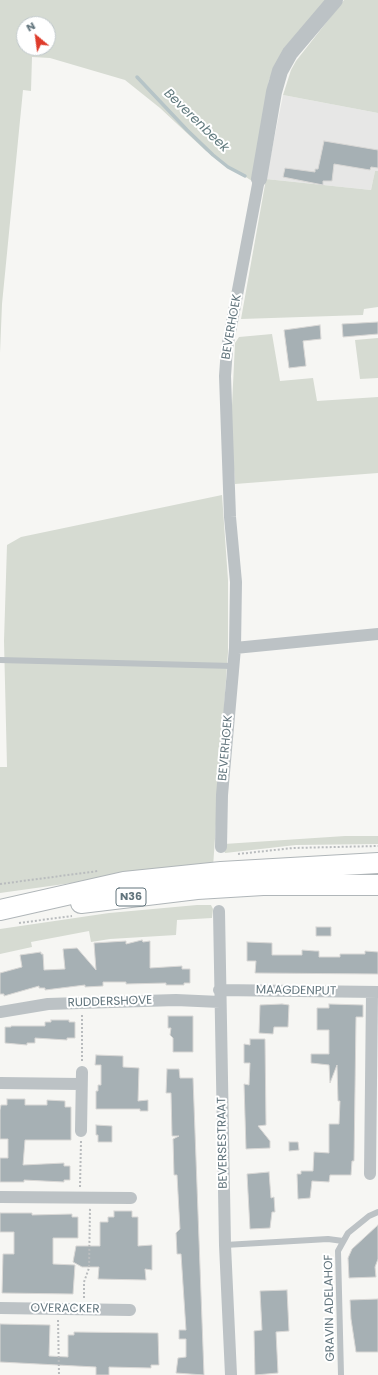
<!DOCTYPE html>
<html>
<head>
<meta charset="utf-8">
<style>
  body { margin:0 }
  #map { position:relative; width:378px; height:1375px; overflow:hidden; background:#f6f6f3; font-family:Poppins,sans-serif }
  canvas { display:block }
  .north { position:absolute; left:16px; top:16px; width:40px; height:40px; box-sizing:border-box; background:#fff; border:1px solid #c0c8cb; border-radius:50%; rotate:331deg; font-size:11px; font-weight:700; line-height:16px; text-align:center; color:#62757d }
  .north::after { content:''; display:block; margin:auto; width:14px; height:18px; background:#de3b2b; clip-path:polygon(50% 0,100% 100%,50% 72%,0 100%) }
</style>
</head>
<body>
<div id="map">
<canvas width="378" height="1375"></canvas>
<div class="north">N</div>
</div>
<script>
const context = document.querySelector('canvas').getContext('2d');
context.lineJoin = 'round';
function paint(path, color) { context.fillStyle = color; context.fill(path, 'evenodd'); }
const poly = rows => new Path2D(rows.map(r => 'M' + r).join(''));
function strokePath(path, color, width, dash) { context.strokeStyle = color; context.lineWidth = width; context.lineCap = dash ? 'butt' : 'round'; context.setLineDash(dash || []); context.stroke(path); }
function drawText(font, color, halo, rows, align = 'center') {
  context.font = font + ' Poppins,sans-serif'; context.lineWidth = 4; context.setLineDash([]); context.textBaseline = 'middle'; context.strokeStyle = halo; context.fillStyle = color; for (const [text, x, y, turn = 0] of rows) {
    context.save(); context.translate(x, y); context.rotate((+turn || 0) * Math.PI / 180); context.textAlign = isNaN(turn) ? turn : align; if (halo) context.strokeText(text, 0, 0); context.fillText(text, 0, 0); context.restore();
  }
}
const built = poly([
  [283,95,378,113,378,171,375,171,371,190,266,179]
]);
const green = poly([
  [0,0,328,0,285,47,269,80,252,181,206,151,160,108,125,80,50,58,32,57,31,91,23,90,2,304,0,353],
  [24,24,48,24,48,48,24,48],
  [344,0,378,0,378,113,283,95,291,70,296,61],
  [375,171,378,171,378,307,364,309,363,315,241,319,266,179,371,190],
  [272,334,280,381,313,378,317,401,378,397,378,473,235,484,231,426,235,343,239,337],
  [378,338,378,378,360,379,355,340],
  [222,495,228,580,228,652,213,867,122,876,0,893,0,767,7,767,4,641,7,545,21,537],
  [345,836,378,836,378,844,296,845,225,853,224,851,224,844],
  [197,905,211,905,213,909,212,918,177,920,176,935,110,939,91,942,89,931,31,942,32,947,0,954,0,929,109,913]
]);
const stream = poly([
  [137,77,187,130,213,155,228,167,245,176]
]);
const building = poly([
  [324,141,378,150,378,168,371,167,370,170,334,164,332,181,323,181,323,185,283,177,285,168,315,172,315,169,318,169,324,141],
  [378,322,378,334,343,337,342,324,378,322],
  [320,325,321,339,303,341,306,366,289,368,284,330,320,325],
  [316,927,331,927,331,936,316,936,316,927],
  [142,940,143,942,150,941,150,968,182,966,182,969,190,969,190,983,184,983,184,985,166,985,166,983,126,984,126,982,103,982,103,986,85,987,85,985,45,990,45,988,39,988,39,986,4,996,4,994,0,994,0,973,22,967,20,955,41,952,41,954,43,954,44,970,65,969,63,949,77,948,96,970,94,943,126,941,126,944,142,940],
  [247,942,272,943,272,955,302,955,302,950,315,951,319,951,319,957,340,957,340,954,365,954,365,951,378,952,378,974,255,973,256,961,247,961,247,942],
  [282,1004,289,1005,288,1027,274,1027,273,1034,259,1033,260,1005,282,1004],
  [329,1004,363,1005,363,1017,356,1017,354,1161,352,1161,351,1175,330,1175,329,1182,312,1181,310,1198,298,1199,297,1174,301,1174,301,1171,313,1171,314,1152,329,1153,329,1124,339,1124,340,1101,338,1101,337,1065,330,1083,329,1065,311,1063,311,1054,329,1054,329,1030,317,1030,317,1008,329,1008,329,1004],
  [168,1016,193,1016,193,1052,173,1052,173,1038,170,1035,171,1028,168,1028,168,1016],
  [51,1020,69,1020,69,1022,75,1022,75,1038,67,1038,67,1040,35,1038,35,1043,27,1043,27,1045,5,1043,5,1027,11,1027,11,1026,45,1026,45,1022,51,1022,51,1020],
  [250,1039,265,1039,266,1125,258,1126,270,1141,270,1148,246,1149,244,1084,249,1085,250,1063,244,1063,244,1044,250,1045,250,1039],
  [96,1055,123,1056,123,1067,139,1068,138,1101,148,1100,148,1111,140,1111,140,1109,96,1109,96,1091,98,1091,98,1085,101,1085,101,1065,95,1065,96,1055],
  [167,1069,179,1069,180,1078,193,1078,204,1375,176,1373,178,1358,186,1357,186,1339,179,1339,179,1330,186,1330,181,1254,177,1254,176,1233,180,1229,177,1175,174,1175,173,1139,179,1136,172,1136,171,1093,166,1093,167,1069],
  [7,1099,25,1099,25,1105,47,1105,47,1100,65,1101,65,1107,71,1107,71,1140,25,1140,23,1165,64,1163,64,1166,70,1166,70,1180,64,1180,64,1182,24,1180,24,1182,0,1182,0,1158,8,1158,8,1139,0,1139,0,1110,1,1105,7,1105,7,1099],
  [96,1125,112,1126,112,1142,98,1142,98,1135,96,1135,96,1125],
  [289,1142,298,1142,299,1150,289,1151,289,1142],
  [269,1172,271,1198,274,1197,275,1212,272,1212,270,1228,250,1229,247,1174,269,1172],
  [114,1211,132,1211,132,1217,138,1217,138,1246,152,1245,152,1270,145,1269,146,1280,98,1279,99,1267,82,1267,73,1262,76,1246,100,1246,100,1222,108,1222,108,1217,114,1217,114,1211],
  [0,1213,32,1213,32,1215,72,1214,72,1217,78,1217,78,1238,53,1238,53,1264,75,1265,73,1294,2,1293,3,1254,14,1254,14,1232,0,1232,0,1213],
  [378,1225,378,1259,375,1267,376,1277,349,1278,348,1258,352,1249,378,1225],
  [287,1290,289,1331,276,1332,278,1373,255,1375,254,1331,262,1330,260,1291,287,1290],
  [378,1299,378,1352,356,1352,351,1319,350,1300,378,1299],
  [0,1324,50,1325,49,1356,68,1357,68,1335,74,1335,74,1332,158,1333,159,1365,151,1365,151,1368,109,1367,109,1375,96,1375,96,1367,0,1362,0,1324]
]);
const path = poly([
  [238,854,293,848,378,846],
  [0,884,98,871],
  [19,923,72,916],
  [82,1061,82,1014],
  [80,1187,81,1141],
  [84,1298,84,1282,89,1268,90,1208],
  [58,1320,59,1375]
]);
const service = poly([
  [0,660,233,666],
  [225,1245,328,1239,343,1241],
  [341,1375,338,1251,348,1233,369,1216,378,1212]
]);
const minor = poly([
  [235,648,378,634],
  [221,847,222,795,235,648,236,582,230,517,225,376,227,348,259,179],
  [219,911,225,1245,231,1375],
  [219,990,378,992],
  [0,1012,48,1004,176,1000,220,1002],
  [0,1083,80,1084],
  [81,1131,82,1072],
  [370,1174,372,992],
  [0,1197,131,1198],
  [0,1308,130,1310]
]);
const tertiary = poly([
  [259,179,274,92,280,71,290,53,335,0]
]);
const primary = poly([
  [81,903,197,889,263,885,378,885],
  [0,910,124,882,221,872,378,863]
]);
const shields = [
  [131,897,30]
];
const shieldNames = [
  ["N36",131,897]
];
const streetNames = [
  ["BEVERHOEK",232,327,-80],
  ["BEVERHOEK",226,748,-85],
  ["MAAGDENPUT",296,991,1],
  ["RUDDERSHOVE",110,1002,-2],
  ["BEVERSESTRAAT",223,1143,-91],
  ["GRAVIN ADELAHOF",330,1308,-91],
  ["OVERACKER",65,1309,1]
];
const waterNames = [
  ["Beverenbeek",196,121,44]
];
paint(built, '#e7e7e6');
paint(green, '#d6dbd2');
strokePath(stream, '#b6c4c7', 3.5);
paint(building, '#a6b0b4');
strokePath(building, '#d8d7d5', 1);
strokePath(primary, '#b0b6b9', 22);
strokePath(path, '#b9bcbe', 2, [2, 2]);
strokePath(service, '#bcc2c5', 6);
strokePath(minor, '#bcc2c5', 12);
strokePath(tertiary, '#bcc2c5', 16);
strokePath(primary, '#fff', 20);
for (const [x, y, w] of shields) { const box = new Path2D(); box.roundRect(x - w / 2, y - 9, w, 18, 3); context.fillStyle = '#fff'; context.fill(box); strokePath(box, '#62757d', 1); }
drawText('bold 11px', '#62757d', null, shieldNames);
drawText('12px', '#62757d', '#fff', streetNames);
drawText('italic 13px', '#627b7f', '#fff', waterNames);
</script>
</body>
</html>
